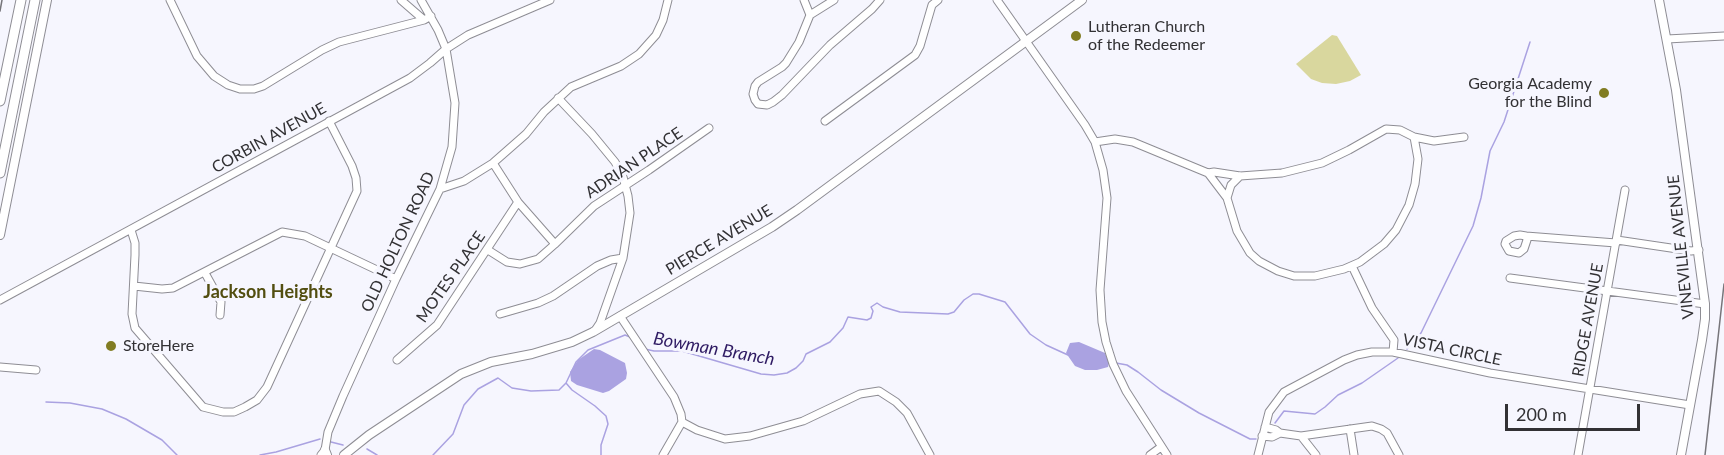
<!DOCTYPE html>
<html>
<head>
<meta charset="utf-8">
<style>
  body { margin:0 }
  #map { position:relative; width:1724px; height:455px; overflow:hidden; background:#f6f6fe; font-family:Lato,sans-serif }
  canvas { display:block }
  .scale { position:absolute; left:1505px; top:404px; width:135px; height:27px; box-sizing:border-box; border:3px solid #323134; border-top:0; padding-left:8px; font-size:18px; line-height:21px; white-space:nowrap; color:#323134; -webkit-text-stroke:4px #f6f6fe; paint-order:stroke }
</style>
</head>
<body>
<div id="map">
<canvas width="1724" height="455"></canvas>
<div class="scale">200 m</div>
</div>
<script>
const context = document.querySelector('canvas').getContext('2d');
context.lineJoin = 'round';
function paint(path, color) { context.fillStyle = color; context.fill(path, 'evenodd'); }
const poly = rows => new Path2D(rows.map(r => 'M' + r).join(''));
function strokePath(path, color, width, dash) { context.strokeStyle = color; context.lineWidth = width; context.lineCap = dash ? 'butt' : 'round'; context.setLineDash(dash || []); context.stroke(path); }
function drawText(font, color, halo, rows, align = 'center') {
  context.font = font + ' Lato,sans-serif'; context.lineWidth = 6; context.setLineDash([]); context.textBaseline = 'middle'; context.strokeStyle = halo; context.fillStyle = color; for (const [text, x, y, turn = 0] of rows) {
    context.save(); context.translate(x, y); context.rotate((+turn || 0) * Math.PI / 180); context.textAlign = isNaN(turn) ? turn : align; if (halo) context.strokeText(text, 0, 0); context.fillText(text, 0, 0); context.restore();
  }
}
const green = poly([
  [1332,35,1337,36,1361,75,1350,81,1336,84,1322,83,1311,79,1296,64]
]);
const water = poly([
  [1079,342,1105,353,1109,363,1108,367,1097,370,1085,370,1075,366,1066,353,1070,343],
  [594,349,600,350,625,363,627,373,626,379,609,391,603,393,577,385,571,381,570,372,578,360]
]);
const stream = poly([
  [645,349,654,351,682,351,761,374,774,375,787,373,796,368,803,361,806,354,830,342,843,328,848,317,867,320,871,318,873,311,871,307,877,303,883,307,900,312,948,314,954,312,964,300,973,294,979,294,1005,302,1030,334,1046,345,1068,355],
  [1407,349,1421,333,1473,226,1481,198,1490,151,1504,122,1530,42],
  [1116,363,1127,365,1138,372,1161,390,1199,413,1250,439,1256,439],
  [566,383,572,390,595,406,606,416,608,424,601,445,601,455],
  [46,402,70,403,102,409,126,419,162,440,177,455],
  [1275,423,1284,411,1315,414,1325,407,1338,395,1362,383,1398,358],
  [331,442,343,445],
  [367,449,377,455],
  [260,455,276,452,320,439],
  [433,455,453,434,464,405,478,389,498,378,512,388,531,391,559,390,566,383,576,362,588,350,625,335,630,337]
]);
const minor = poly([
  [170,0,197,56,214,76,228,85,240,89,254,89,263,86,322,50,339,42,424,20,431,16],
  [401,0,424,20],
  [804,0,810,15],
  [834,0,810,15,799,42,786,63,782,67,758,82,755,86,753,94,755,100,758,104,767,105,773,102,782,95,830,45,872,9,880,0],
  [997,0,1085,125,1095,142,1103,170,1107,198,1100,290,1102,322,1106,342,1113,364,1126,391,1167,455],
  [1667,39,1724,36],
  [558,98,592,134,615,162,623,177,628,196,630,213,623,258,600,323,596,329],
  [825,121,915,55,920,46,932,5,938,0],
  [1095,142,1115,139,1133,142,1208,173,1214,172,1240,176,1282,173,1322,163,1349,150,1386,129,1400,130,1414,137,1434,141,1464,137],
  [493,163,518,202,555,244],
  [1208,173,1227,198,1237,231,1250,253,1259,261,1278,271,1294,276,1315,276,1344,269,1360,262,1384,244,1396,230,1409,205,1415,184,1418,159,1414,137],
  [440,189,464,181,493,163,526,134,544,112,571,87,621,66,639,54,656,35,663,20,668,0],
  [1227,198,1231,185,1240,176],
  [131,230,135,243,135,255,132,314,135,328,203,407,223,412,234,412,245,407,257,400,267,387,357,191,356,178,352,166,329,121],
  [1520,235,1526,236,1527,240,1524,249,1519,253,1509,251,1505,244,1506,241,1514,236,1520,235],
  [1526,236,1616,243],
  [1617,240,1691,251,1699,250],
  [488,250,507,262,520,264,538,259,555,244,594,206,649,170,709,128],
  [1352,266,1372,308,1394,340,1393,352],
  [205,273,221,302,220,315],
  [1510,278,1705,304],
  [134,286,162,289,173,288,282,232,305,236,396,279],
  [0,300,410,78,430,63,446,49,468,35,550,0],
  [500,314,538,303,553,296,597,266,611,260,623,258],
  [620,316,674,397,681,414,682,422,697,430,725,439,750,436,803,421,860,394,879,391,896,402,907,413,930,455],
  [397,360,437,325,518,202],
  [0,367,36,370],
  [1265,427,1276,430,1280,433,1301,436,1316,455],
  [1350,429,1354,455],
  [1262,436,1272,437,1280,433],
  [1301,436,1372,426,1381,429,1387,433,1399,455],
  [321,455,325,450,328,432,343,396,396,279,440,189,452,147,455,103,446,49,438,30,421,0],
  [663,455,682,422],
  [1150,455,1161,447],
  [1258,455,1269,412,1284,392,1344,360,1357,355,1372,352,1393,352,1490,373,1690,405],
  [1578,455,1625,190]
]);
const major = poly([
  [1659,0,1676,90,1705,304,1705,319,1702,340,1681,455],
  [0,235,47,0],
  [325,450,327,455],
  [344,455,369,435,461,374,491,362,532,354,572,342,593,332,772,227,797,210,1082,0]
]);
const highway = poly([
  [0,101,21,0],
  [0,173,35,0]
]);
const rail = poly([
  [0,11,2,0],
  [1705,455,1724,284]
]);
const markers = [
  [1076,36,6,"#817c22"],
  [1604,93,6,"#817c22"],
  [111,346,6,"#817c22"]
];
const poiNames = [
  ["Lutheran Church",1088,27],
  ["of the Redeemer",1088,45],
  ["Georgia Academy",1592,84,"right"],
  ["for the Blind",1592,102,"right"],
  ["StoreHere",123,346]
];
const streetNames = [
  ["CORBIN AVENUE",269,138,-29],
  ["ADRIAN PLACE",634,163,-34],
  ["PIERCE AVENUE",719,240,-31],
  ["OLD HOLTON ROAD",398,242,-65],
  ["VINEVILLE AVENUE",1681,247,-96],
  ["MOTES PLACE",451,277,-55],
  ["RIDGE AVENUE",1588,320,-80],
  ["VISTA CIRCLE",1452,350,12]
];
const neighbourhoodNames = [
  ["Jackson Heights",268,292]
];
const waterNames = [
  ["Bowman Branch",714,349,10]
];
paint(green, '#d9d79e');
paint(water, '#aaa2e1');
strokePath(stream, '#aaa2e1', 1.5);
strokePath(minor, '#8e8d94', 9);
strokePath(major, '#8e8d94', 10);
strokePath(highway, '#8e8d94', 11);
strokePath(minor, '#fff', 7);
strokePath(major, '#fff', 8);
strokePath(highway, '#fff', 9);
strokePath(rail, '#76757a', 1.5);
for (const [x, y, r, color] of markers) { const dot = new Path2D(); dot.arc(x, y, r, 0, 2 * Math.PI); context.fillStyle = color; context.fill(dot); strokePath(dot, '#f6f6fe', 2); }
drawText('16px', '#323134', '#f6f6fe', poiNames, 'left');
drawText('16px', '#323134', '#f6f6fe', streetNames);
drawText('bold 18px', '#524e10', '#f6f6fe', neighbourhoodNames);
drawText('italic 18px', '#2f1b63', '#f6f6fe', waterNames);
</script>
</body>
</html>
